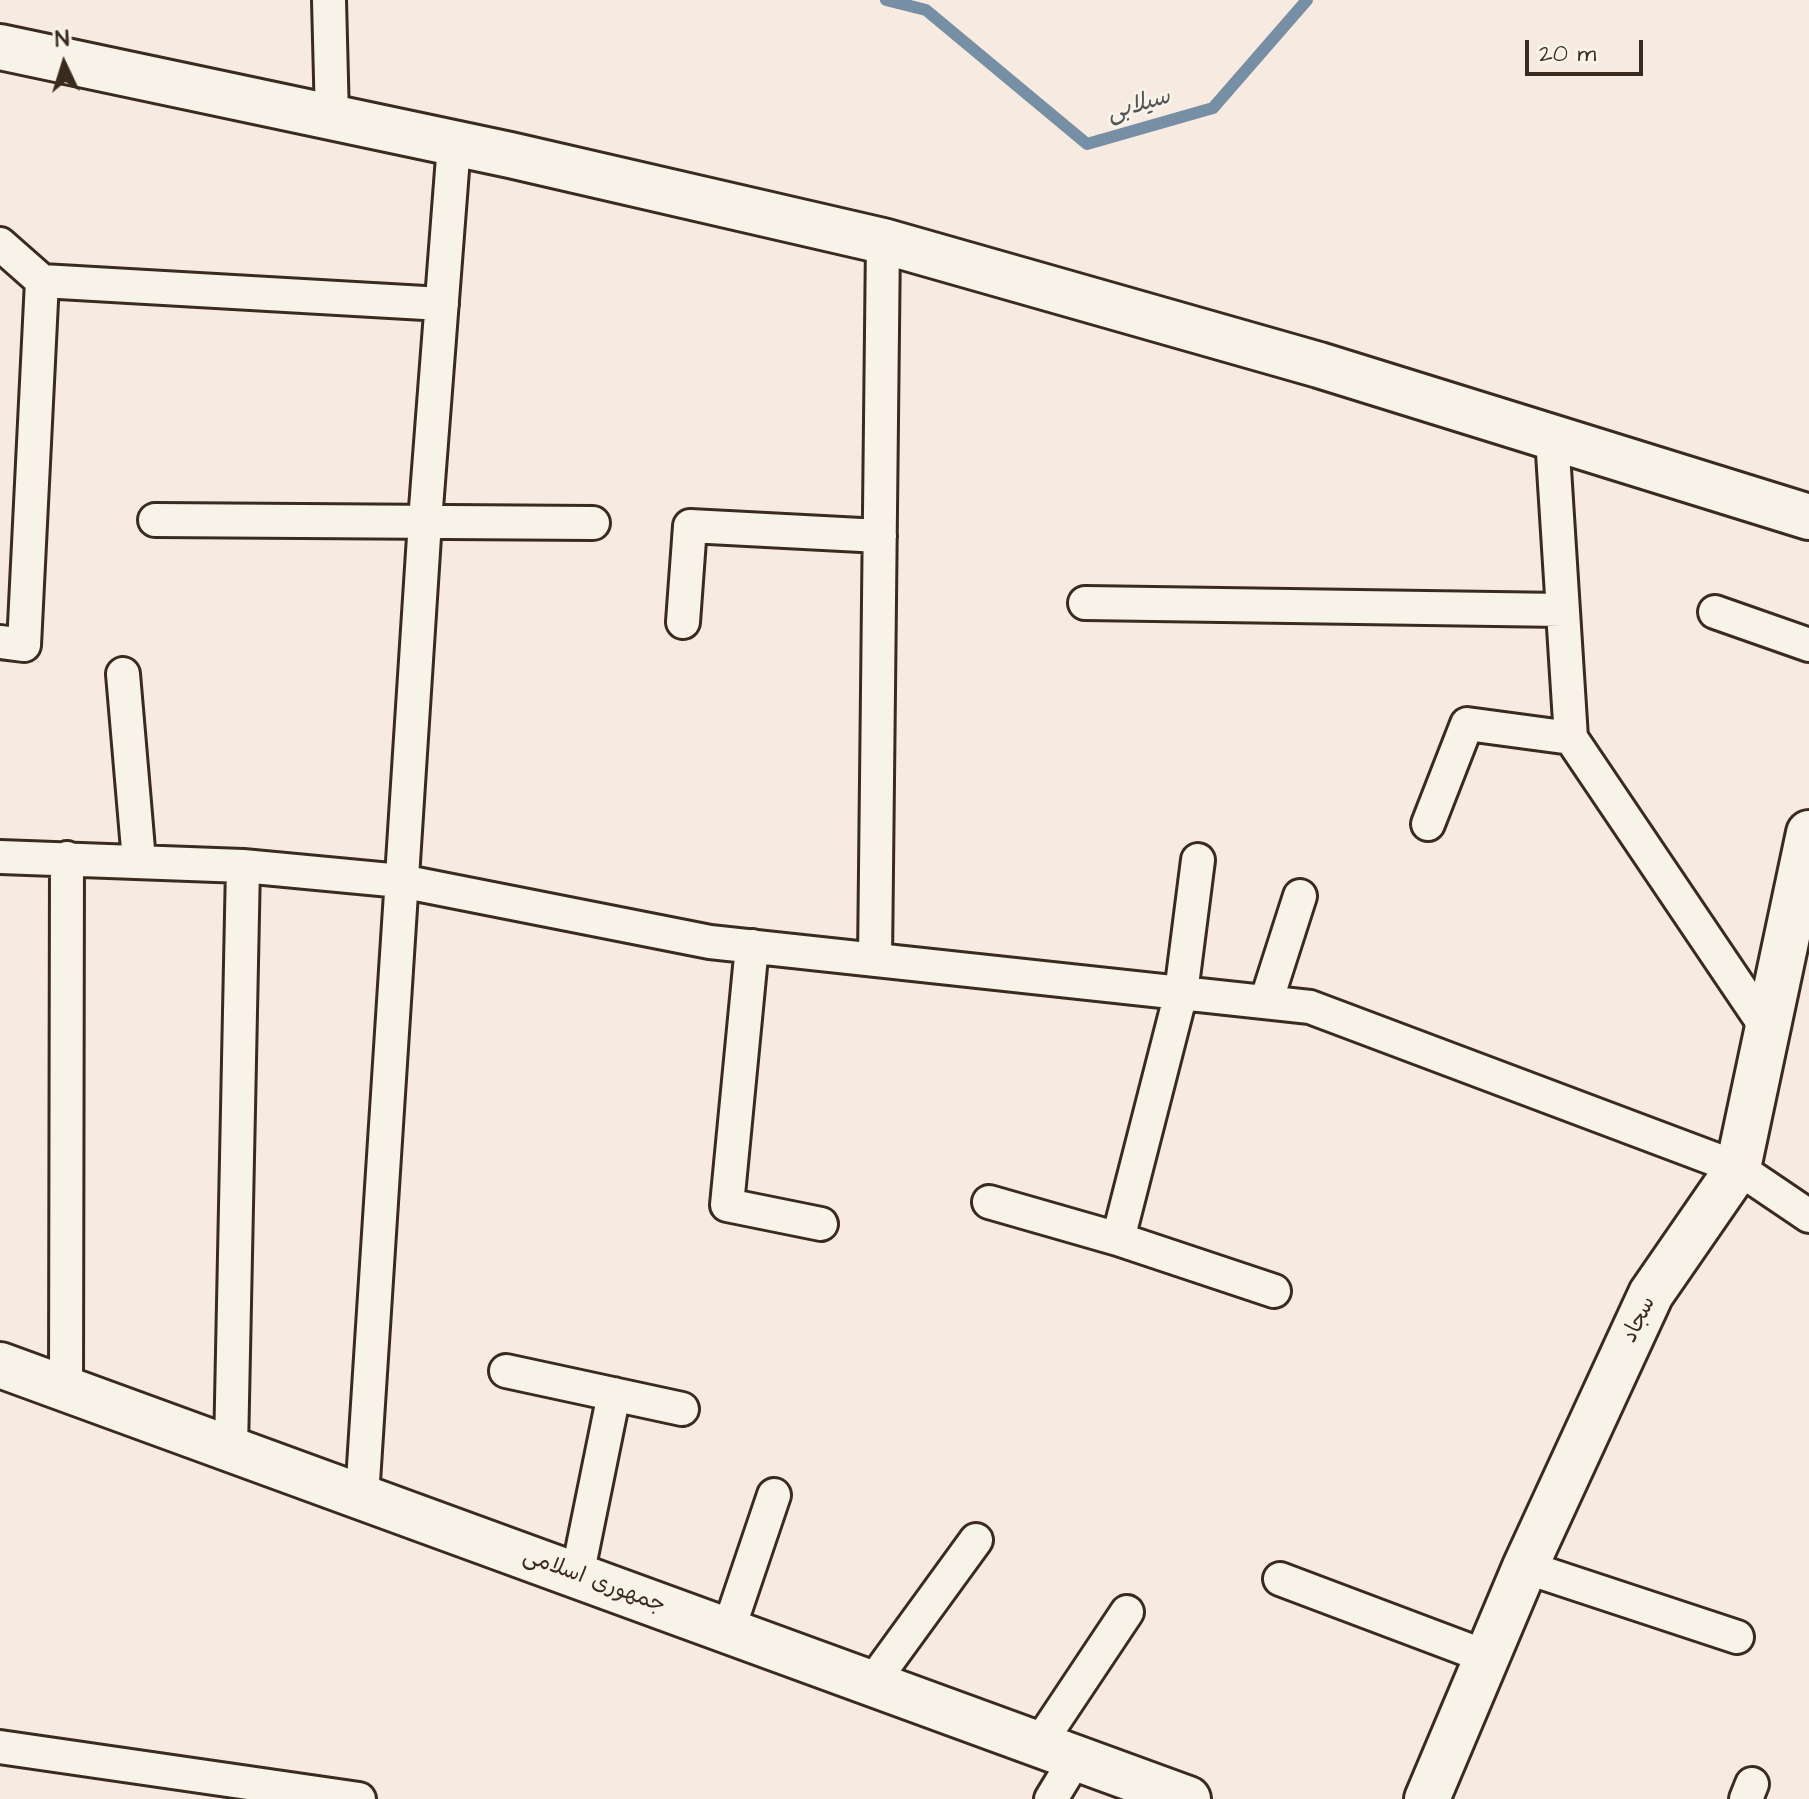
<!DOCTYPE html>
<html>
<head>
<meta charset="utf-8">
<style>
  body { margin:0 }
  #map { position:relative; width:1809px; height:1799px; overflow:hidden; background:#f7eae1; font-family:"Architects Daughter",sans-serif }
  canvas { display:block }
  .north { position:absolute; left:24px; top:24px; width:80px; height:80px; -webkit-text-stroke:6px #f7f3e8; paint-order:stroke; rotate:356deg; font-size:22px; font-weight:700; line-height:32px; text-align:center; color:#3b2a1e }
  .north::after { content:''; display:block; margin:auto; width:28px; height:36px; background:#3b2a1e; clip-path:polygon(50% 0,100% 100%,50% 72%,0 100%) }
  .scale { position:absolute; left:1525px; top:40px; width:118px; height:36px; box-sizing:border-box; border:4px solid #3b2a1e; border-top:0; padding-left:10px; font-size:24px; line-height:28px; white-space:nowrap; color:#3b2a1e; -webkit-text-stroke:6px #f7f3e8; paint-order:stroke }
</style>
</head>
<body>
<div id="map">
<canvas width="1809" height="1799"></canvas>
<div class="north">N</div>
<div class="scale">20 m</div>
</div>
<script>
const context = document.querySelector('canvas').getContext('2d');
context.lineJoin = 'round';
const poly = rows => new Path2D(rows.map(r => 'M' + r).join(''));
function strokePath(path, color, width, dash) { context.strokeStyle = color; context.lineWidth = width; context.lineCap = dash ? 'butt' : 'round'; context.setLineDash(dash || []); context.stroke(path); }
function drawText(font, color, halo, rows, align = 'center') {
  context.font = font + ' "Architects Daughter","Playpen Sans Arabic",sans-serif'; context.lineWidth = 6; context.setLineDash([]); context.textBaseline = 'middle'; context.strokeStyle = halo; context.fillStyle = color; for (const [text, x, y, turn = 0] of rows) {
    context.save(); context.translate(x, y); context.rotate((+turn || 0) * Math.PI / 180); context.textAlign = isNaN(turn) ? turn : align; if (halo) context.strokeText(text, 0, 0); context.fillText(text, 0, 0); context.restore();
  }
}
const stream = poly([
  [886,0,926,10,1087,144,1213,108,1307,0]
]);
const street = poly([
  [329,0,332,118],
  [0,244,42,281,442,304],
  [1552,437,1571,738,1766,1027],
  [155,520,593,523],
  [1085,603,1563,610],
  [1715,612,1809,645],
  [683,622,690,526,880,536],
  [0,642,24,645,42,281],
  [123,674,139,861],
  [1428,824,1467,724,1571,738],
  [0,857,243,866,401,881,710,942,1310,1007,1738,1168,1809,1216],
  [752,946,727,1205,821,1224],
  [875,960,883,241],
  [1266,1002,1300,896],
  [989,1202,1118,1239,1274,1291],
  [1118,1239,1181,993,1198,860],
  [506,1371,682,1409],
  [66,1389,67,858],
  [231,1449,243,866],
  [362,1497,425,521,454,144],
  [1525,1567,1737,1637],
  [577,1576,614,1394],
  [1280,1579,1487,1657],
  [728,1631,774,1495],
  [872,1683,976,1540],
  [1039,1744,1127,1612],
  [0,1747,359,1799],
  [1051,1799,1076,1758],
  [1746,1799,1752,1784]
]);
const secondary = poly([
  [0,47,510,155,883,241,1319,365,1809,517],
  [0,1365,1188,1799],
  [1427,1799,1525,1567,1651,1294,1738,1168,1809,833]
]);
const streetNames = [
  ["سجاد",1640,1320,-64],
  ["جمهوری اسلامی",594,1582,20]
];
const waterNames = [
  ["سیلابی",1139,106,-16]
];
strokePath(stream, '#778fa4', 12);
strokePath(street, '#3b2a1e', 38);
strokePath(secondary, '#3b2a1e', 50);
strokePath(street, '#f7f3e8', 32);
strokePath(secondary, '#f7f3e8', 44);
drawText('22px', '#3b2a1e', '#f7f3e8', streetNames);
drawText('italic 24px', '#545456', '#f7f3e8', waterNames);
</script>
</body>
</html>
